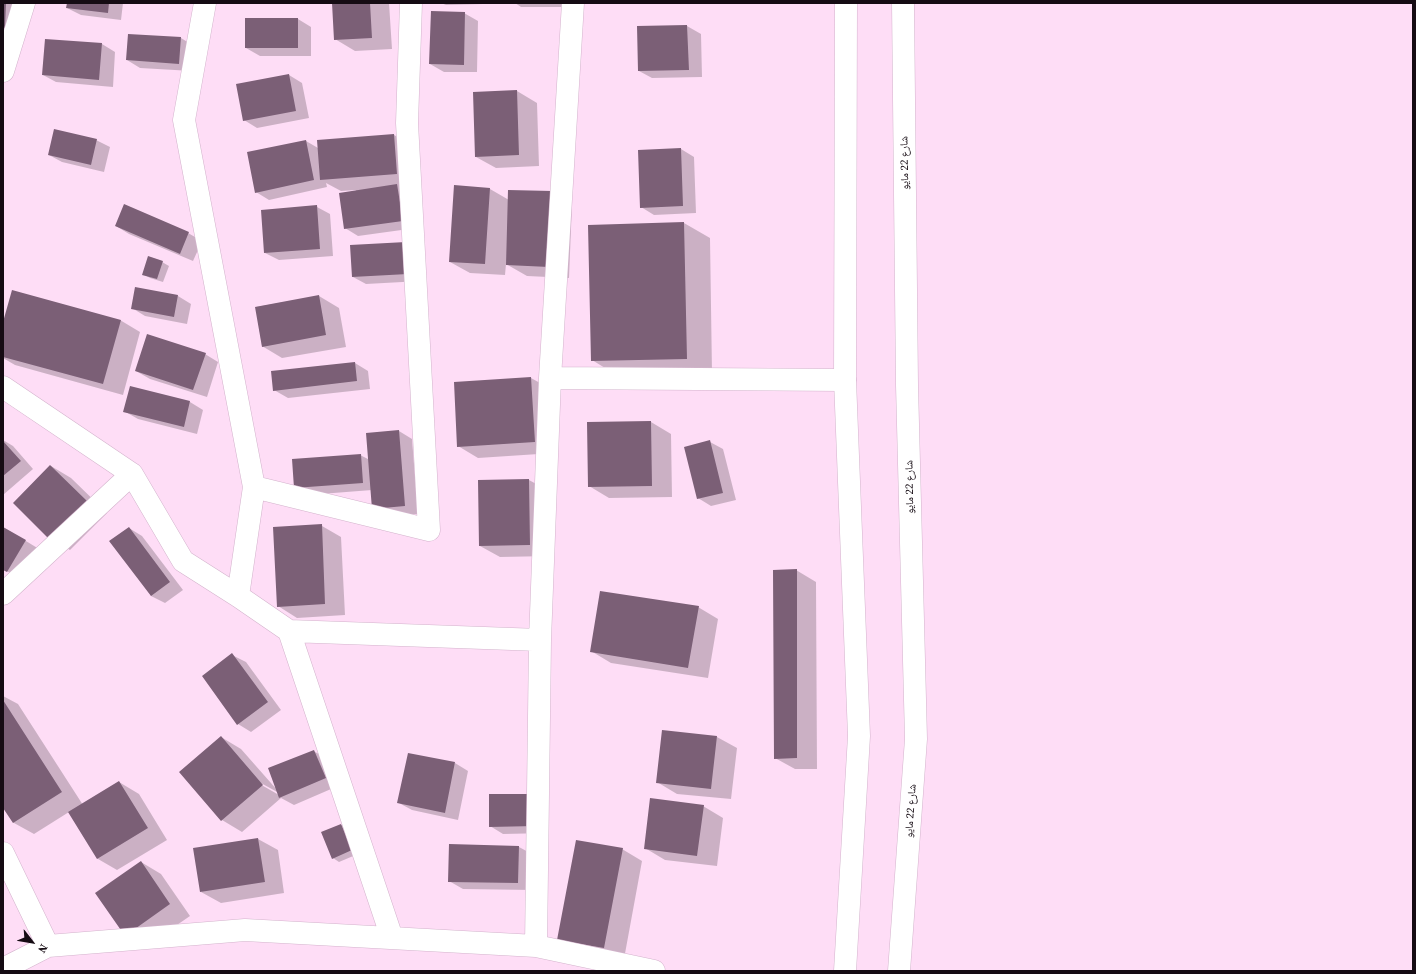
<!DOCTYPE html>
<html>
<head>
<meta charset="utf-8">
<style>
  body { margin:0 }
  #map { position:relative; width:1416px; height:974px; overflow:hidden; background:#feddf6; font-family:"Source Serif 4",serif }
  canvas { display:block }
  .frame { position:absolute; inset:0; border:4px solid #150b13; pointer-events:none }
  .north { position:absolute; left:12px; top:922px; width:40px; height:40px; -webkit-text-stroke:3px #fff; paint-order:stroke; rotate:121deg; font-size:11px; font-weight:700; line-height:16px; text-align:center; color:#150b13 }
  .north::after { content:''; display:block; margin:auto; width:14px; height:18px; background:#150b13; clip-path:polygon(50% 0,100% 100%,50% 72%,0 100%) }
</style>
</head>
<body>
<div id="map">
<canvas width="1416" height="974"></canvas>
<div class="frame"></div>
<div class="north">N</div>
</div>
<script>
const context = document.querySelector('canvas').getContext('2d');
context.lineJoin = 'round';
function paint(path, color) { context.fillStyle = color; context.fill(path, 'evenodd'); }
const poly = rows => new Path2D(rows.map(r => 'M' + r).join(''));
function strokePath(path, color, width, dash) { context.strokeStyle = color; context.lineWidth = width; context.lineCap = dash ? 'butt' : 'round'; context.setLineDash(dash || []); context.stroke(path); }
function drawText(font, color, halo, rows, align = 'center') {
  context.font = font + ' "Source Serif 4","Noto Naskh Arabic",serif'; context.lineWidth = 4; context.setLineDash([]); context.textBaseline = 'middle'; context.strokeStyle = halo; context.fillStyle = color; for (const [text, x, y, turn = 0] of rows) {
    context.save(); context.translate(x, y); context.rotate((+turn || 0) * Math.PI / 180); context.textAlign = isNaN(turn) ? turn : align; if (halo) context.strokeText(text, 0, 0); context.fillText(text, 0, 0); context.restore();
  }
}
const shadow = poly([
  [3,3,26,3,25,39,3,39],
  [68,3,123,3,121,20,81,15,67,8],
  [333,3,389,3,392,49,355,51,335,39],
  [441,3,483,3,483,4,446,5],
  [515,3,582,3,582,7,521,7],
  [464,13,478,21,477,72,444,72,430,64],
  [298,19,311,27,311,56,260,56,246,48],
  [687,26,701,34,702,77,652,78,639,71,638,27],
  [181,38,194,46,192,71,140,68,127,60],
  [46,40,102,44,115,52,113,87,56,82,43,75],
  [289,75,302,83,309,118,257,128,244,120],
  [517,91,537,103,539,166,496,168,476,157],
  [394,135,414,146,417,185,399,186,411,193,416,228,358,236,345,228,356,190,341,191,326,183,327,187,269,200,256,192,306,141,318,148],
  [96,140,110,147,104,172,62,162,49,155],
  [681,149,694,157,696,213,654,215,641,207],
  [455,186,490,189,509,200,572,204,569,278,527,276,506,264,505,275,470,273,450,262],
  [317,207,330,214,333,256,279,260,265,253],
  [684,223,710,238,712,373,618,376,592,360],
  [116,226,188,233,202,241,193,261,129,234],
  [351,246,421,281,366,284,353,277],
  [162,262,169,266,163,282,150,278,143,274],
  [178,296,191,304,187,324,145,316,132,308],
  [319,296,339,308,346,347,282,358,262,346,256,307],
  [120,320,140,332,123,395,15,365,3,358,3,326],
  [205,354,218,362,207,397,150,379,136,371],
  [355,363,368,371,370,389,288,398,274,390],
  [531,378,551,389,554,453,478,458,458,446],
  [131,387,190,402,203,410,197,434,138,419,124,411],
  [651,422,671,434,672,497,609,498,589,486,588,423],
  [399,431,412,439,418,514,387,516,372,490,308,495,295,488,360,455,370,460],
  [3,440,13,446,33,469,3,495],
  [710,442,723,449,736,500,711,506,698,498],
  [51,466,71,478,107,513,70,550,50,538],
  [529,480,549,491,550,556,500,557,480,546],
  [322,526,341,537,345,615,297,618,278,606],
  [3,527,39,549,21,579,3,569],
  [129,528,142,536,183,590,165,603,151,596],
  [796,570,816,582,817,769,795,769,775,758],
  [698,607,718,619,708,678,611,663,591,651],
  [232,655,246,662,281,710,251,732,238,724],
  [3,696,18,704,83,805,119,782,139,794,167,840,117,870,98,859,69,812,34,834,14,823,3,806],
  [663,731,717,737,737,748,731,799,677,794,657,782],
  [221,737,241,749,278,791,313,751,327,758,338,786,294,805,281,798,242,832,222,820,181,773],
  [259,782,279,793,279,795,258,783],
  [455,763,468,771,458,820,412,810,399,803],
  [549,803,549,833,503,834,490,826],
  [703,806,723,818,717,866,665,860,645,848],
  [341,825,347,828,358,854,339,862,333,858],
  [258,839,278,850,284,893,221,903,201,892],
  [450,845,519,847,532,854,532,890,463,889,449,881],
  [622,849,642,861,624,959,558,940],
  [141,862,161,874,190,916,145,947,125,935]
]);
const building = poly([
  [3,3,6,3,5,28,3,28],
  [67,3,109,3,108,13,66,8],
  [332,3,370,3,372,38,334,40],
  [431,11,465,12,464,65,429,64],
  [245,18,298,18,298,48,245,48],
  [687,25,689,70,638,71,637,26],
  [128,34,181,37,179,64,126,60],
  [45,39,102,43,99,80,42,75],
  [289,74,296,111,243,121,236,84],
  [517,90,519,155,475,157,473,92],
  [54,129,97,139,91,165,48,155],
  [394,134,397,174,320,180,317,140],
  [306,140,314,180,255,193,247,152],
  [681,148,683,206,640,208,638,150],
  [397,184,403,221,344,229,339,193],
  [454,185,490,188,485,264,449,262],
  [508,190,552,191,549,267,506,265],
  [124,204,189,232,180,254,115,226],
  [317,205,320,249,264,253,261,210],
  [684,222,687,359,591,361,588,225],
  [406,242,408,274,352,277,350,245],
  [148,256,163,261,157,279,142,275],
  [135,287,178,295,174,317,131,309],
  [12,290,121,320,103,384,3,357,3,322],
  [319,295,326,335,262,347,255,307],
  [147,334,206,353,193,390,135,371],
  [355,362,357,381,273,391,271,371],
  [531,377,535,442,457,447,454,382],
  [130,386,190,401,184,427,123,412],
  [651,421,652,486,588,487,587,422],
  [399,430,405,506,372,509,366,433],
  [710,440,723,493,697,499,684,447],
  [3,441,21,461,3,476],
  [361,454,363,483,294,488,292,459],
  [50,465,87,501,49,539,13,503],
  [529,479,530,545,479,546,478,480],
  [322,524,325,604,277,607,273,527],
  [3,527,26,540,7,572,3,570],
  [129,527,170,582,151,596,109,541],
  [797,569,797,758,774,759,773,570],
  [600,591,699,606,688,668,590,652],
  [232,653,268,702,237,725,202,676],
  [3,700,62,792,13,823,3,808],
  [662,730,717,736,711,789,656,783],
  [221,736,263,785,221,821,179,772],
  [314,750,326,778,279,798,268,768],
  [408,753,455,762,445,813,397,803],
  [119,781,148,828,97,859,68,812],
  [489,794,536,794,536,826,489,827],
  [650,798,704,805,697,856,644,849],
  [341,824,352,850,332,859,321,832],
  [258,838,265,882,200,892,193,848],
  [576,840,623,848,604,948,557,940],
  [449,844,519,846,518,883,448,882],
  [141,861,170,904,125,936,95,893]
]);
const street = poly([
  [205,3,184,120,254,487,238,596],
  [3,71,24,3],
  [550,378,845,380],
  [3,387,132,474,183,561,238,596,289,631,540,640],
  [254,487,429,530,407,123,411,3],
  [3,594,132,474],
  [289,631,392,938],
  [3,853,48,946],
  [536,946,540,640,550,378,573,3],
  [3,969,48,946,245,930,536,946,654,971]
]);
const secondary = poly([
  [845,971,859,736,845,380,846,3],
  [899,971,916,739,907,385,903,3]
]);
const streetNames = [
  ["شارع 22 مايو",905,163,-91],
  ["شارع 22 مايو",910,487,-91],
  ["شارع 22 مايو",911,811,-86]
];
paint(shadow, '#0003');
paint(building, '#7b5f76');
strokePath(street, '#d3b3cc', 23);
strokePath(secondary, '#d3b3cc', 23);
strokePath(street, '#fff', 22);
strokePath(secondary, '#fff', 22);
drawText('11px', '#150b13', '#fff', streetNames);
</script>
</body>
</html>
